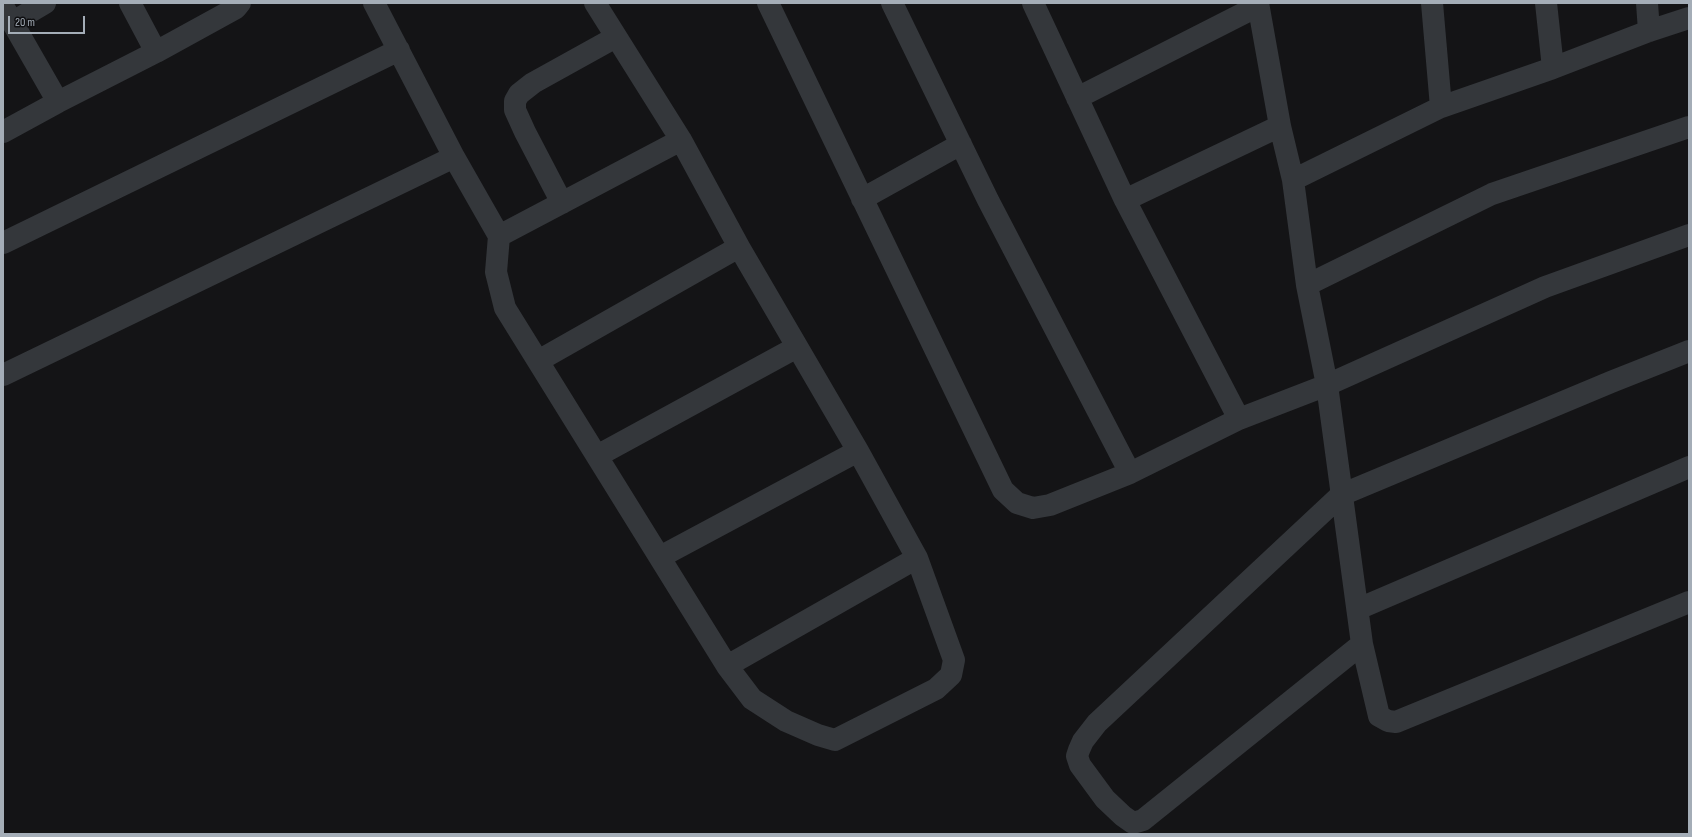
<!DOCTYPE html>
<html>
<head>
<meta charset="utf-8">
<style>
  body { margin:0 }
  #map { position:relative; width:1692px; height:837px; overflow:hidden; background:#141416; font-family:"Sofia Sans Condensed",sans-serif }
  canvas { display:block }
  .frame { position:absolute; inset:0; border:4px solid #a4adb7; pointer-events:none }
  .scale { position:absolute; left:8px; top:16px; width:77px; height:18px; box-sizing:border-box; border:2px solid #a4adb7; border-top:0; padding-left:5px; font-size:12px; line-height:14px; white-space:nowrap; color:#a4adb7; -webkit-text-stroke:3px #0f0f11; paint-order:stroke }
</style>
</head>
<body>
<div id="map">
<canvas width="1692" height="837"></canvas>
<div class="frame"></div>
<div class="scale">20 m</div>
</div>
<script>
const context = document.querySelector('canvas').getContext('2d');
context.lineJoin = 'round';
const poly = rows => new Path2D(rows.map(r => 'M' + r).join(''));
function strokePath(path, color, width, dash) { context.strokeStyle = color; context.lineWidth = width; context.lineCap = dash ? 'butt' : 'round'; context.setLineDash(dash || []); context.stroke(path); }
const minor = poly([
  [130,3,156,52],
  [768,3,1003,490,1017,503,1033,508,1050,505,1130,473,1239,419,1327,385,1545,287,1689,235],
  [892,3,988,200,1130,473],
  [1033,3,1125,200,1239,419],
  [1258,3,1280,126,1293,180,1307,285,1327,385,1362,644,1379,716,1388,721,1396,722,1689,602],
  [1432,3,1441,107],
  [1546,3,1553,68],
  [1647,3,1649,31],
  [3,6,58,102],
  [13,22,45,3],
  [1077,98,1258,6],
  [3,132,58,102,156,52,236,8,240,3],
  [454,157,499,236,496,272,505,308,727,666,752,699,786,721,818,735,835,740,936,689,951,675,954,660,917,558,858,451,739,247,681,140,595,3],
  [1293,180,1441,107,1553,68,1649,31,1689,18],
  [862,199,961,144],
  [1125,200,1280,126],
  [562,203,525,132,515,110,515,101,519,94,533,83,616,37],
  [499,236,681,140],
  [3,243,399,50],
  [1307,285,1492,194,1689,127],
  [538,361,739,247],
  [3,375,454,157,374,3],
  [597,456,797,347],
  [660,557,858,451],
  [1358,609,1689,467],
  [1362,644,1143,820,1133,823,1123,816,1105,799,1080,765,1077,756,1079,750,1083,741,1097,723,1341,495,1611,382,1689,351],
  [727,666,917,558]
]);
strokePath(minor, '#34373b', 22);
</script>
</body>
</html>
